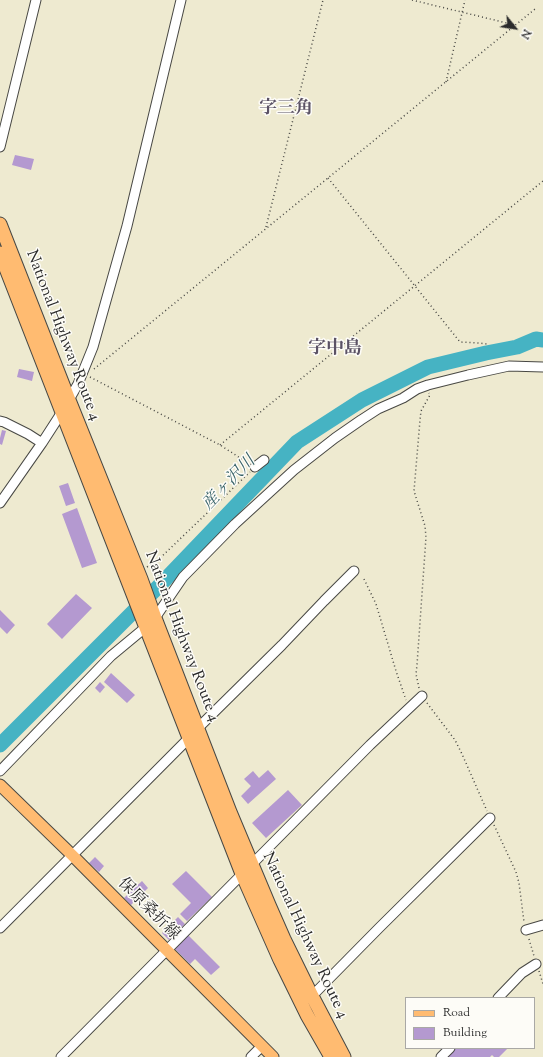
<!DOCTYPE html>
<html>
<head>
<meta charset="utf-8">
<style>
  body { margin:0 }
  #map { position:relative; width:543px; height:1057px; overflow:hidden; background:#eeead0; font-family:"Sorts Mill Goudy",serif }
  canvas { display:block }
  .legend { position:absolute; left:405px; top:997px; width:130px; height:52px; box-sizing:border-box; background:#fdfcf7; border:1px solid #a9a8a5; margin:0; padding:5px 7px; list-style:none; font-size:12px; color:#2b2b2b }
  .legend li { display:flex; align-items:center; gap:8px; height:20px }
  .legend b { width:20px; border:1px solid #a9a8a5 }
  .north { position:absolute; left:495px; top:8px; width:40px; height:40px; -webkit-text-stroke:3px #fdfcf7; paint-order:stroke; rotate:120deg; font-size:11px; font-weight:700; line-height:16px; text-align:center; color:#2b2b2b }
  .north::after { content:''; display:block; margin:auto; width:14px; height:18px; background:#2b2b2b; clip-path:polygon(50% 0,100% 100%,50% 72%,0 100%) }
</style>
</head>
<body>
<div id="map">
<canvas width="543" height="1057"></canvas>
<ul class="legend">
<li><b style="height:5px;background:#ffbb71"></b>Road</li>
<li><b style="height:11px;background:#b499d0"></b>Building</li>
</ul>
<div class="north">N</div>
</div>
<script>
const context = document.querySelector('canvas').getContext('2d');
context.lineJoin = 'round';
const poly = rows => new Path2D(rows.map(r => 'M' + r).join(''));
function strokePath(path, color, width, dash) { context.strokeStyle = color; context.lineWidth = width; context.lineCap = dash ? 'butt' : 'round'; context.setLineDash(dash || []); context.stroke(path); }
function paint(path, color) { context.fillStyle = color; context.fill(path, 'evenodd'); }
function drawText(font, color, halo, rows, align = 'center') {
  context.font = font + ' "Sorts Mill Goudy","Noto Serif JP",serif'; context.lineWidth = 3; context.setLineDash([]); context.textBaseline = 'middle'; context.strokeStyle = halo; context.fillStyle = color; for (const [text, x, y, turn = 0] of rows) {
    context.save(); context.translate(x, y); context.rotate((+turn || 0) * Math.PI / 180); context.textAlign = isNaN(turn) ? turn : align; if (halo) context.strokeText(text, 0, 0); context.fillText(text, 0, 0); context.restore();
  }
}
const river = poly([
  [0,745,158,587,297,442,362,400,428,367,486,353,517,347,536,339,543,340]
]);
const building = poly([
  [15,155,34,159,31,170,12,165],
  [19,369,34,372,32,381,17,377],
  [2,430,6,431,2,445,0,444,0,438],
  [68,483,75,503,66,506,59,486],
  [77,508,97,563,82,568,62,514],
  [76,594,92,608,62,639,47,624],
  [0,610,15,625,7,634,0,627],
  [111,673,135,695,127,703,104,682],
  [100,682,105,687,100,693,95,688],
  [268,770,276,779,248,804,241,796,251,786,244,779,253,771,259,778],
  [288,790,302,805,266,838,252,823],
  [95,857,104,866,99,872,89,863],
  [186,871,212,897,187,921,180,914,191,903,172,884],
  [142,881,148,888,131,905,124,898],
  [178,917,185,924,169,940,162,933],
  [186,933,220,967,211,975,195,959,190,964,173,947],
  [455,1048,508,1048,499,1057,494,1057,492,1055,490,1057,446,1057]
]);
const path = poly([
  [412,0,515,25],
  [446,82,465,0],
  [328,178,460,342,479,343,487,344],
  [266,227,323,0],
  [94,369,535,9],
  [90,377,220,445,248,463],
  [220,445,543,181],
  [147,567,158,560,250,472],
  [364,579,376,604,396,671,406,700],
  [419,688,416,674,417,665,426,537,425,526,414,491,420,420,421,411,430,395,429,393],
  [427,703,455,740,462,754,487,811],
  [494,825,516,872,519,883,524,922],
  [529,939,534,956],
  [539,971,543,984]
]);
const minor = poly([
  [0,147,36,0],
  [0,421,4,422,28,434,42,443],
  [255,467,264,460],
  [0,503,42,443,62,412,78,384,93,347,127,226,181,0],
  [198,728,282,645,324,601,354,571],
  [0,771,111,656,146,627,155,618,183,577,235,524,294,470,335,438,361,420,378,409,403,398,417,389,428,385,468,375,509,366,543,367],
  [0,928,189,738],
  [526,930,543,925],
  [312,996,379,928,490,818],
  [498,998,522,973,536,964],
  [61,1057,370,745,422,696],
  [251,1057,262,1046],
  [441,1057,450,1048]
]);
const major = poly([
  [0,785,72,855,273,1057]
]);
const highway = poly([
  [0,224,69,400,141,579,155,618,230,812,269,905,284,939,312,996,344,1057],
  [0,253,242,874,280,960,307,1015,331,1057]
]);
const streetNames = [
  ["National Highway Route 4",62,336,69],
  ["National Highway Route 4",181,637,69],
  ["保原桑折線",148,910,45],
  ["National Highway Route 4",304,936,65]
];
const waterNames = [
  ["産ヶ沢川",230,484,-46]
];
const quarterNames = [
  ["字三角",286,110],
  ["字中島",335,350]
];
strokePath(river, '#46b3c3', 15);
paint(building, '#b499d0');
strokePath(minor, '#484844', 11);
strokePath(major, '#484844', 13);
strokePath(highway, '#484844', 15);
strokePath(path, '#484844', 1.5, [1, 3]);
strokePath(minor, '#fff', 9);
strokePath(major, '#ffbb71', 11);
strokePath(highway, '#ffbb71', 13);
drawText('16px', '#2b2b2b', '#fdfcf7', streetNames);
drawText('italic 17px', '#366168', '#fdfcf7', waterNames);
drawText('bold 18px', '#5b5265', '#fdfcf7', quarterNames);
</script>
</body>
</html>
